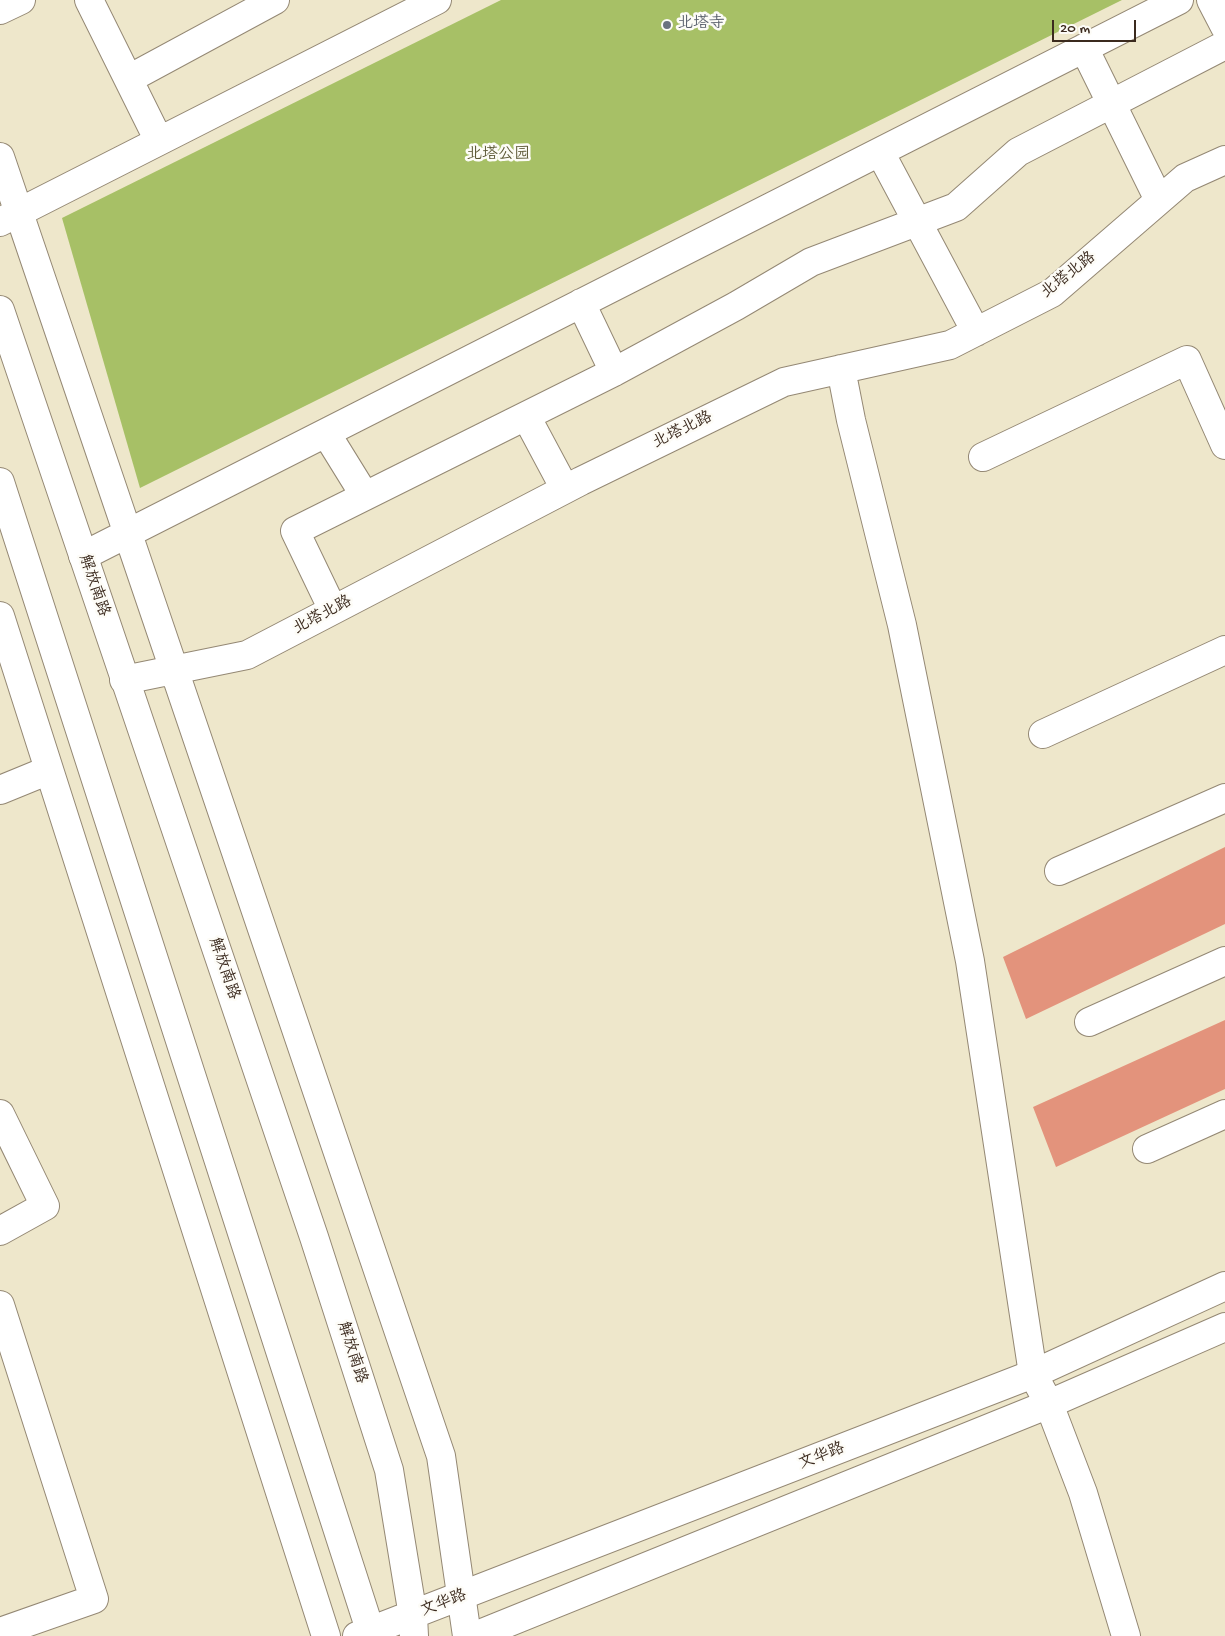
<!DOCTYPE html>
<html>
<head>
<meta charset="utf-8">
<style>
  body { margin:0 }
  #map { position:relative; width:1225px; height:1636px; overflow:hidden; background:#eee7cb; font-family:"Gochi Hand",sans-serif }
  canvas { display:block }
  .scale { position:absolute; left:1052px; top:20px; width:84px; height:22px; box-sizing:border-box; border:2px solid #3b2a1e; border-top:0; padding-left:6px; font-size:15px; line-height:18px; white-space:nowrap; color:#3b2a1e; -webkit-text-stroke:4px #fdfcf7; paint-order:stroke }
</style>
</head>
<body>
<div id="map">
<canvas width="1225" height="1636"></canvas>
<div class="scale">20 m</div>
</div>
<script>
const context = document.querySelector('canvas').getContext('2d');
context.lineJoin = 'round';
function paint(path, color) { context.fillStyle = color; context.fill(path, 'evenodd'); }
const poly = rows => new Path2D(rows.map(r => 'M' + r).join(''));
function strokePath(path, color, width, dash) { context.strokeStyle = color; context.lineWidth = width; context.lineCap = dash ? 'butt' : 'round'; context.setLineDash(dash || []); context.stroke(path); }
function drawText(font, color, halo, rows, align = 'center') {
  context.font = font + ' "Gochi Hand","LXGW WenKai TC",sans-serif'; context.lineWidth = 5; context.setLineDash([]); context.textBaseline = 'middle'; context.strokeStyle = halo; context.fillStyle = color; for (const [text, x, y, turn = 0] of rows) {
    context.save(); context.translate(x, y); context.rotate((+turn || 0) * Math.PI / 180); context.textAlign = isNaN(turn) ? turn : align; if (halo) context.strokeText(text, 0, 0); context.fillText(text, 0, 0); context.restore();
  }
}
const green = poly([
  [501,0,1122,0,140,488,62,218]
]);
const building = poly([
  [1225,847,1225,924,1026,1019,1003,957],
  [1225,1020,1225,1089,1056,1167,1033,1107]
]);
const minor = poly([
  [89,0,159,141],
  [1211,0,1225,27],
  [0,10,21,0],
  [1084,48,1159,200],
  [138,74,275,0],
  [880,152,976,332],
  [0,157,441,1456,467,1636],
  [0,222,437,0],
  [581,303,614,372],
  [841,369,851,420,902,625,970,961,1033,1374,1049,1404,1083,1493,1126,1636],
  [526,416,565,489],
  [326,433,365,496],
  [983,457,1187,360,1225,445],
  [83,556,1179,0],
  [333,610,295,531,614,372,736,306,811,262,956,207,1018,152,1225,45],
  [0,616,326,1636],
  [124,680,247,655,581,481,784,382,950,345,1052,293,1185,178,1225,160],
  [1043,734,1225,650],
  [0,790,49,770],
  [1059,871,1225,798],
  [1089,1022,1225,961],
  [0,1114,45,1206,0,1231],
  [1147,1149,1225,1114],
  [0,1305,94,1599,0,1632]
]);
const major = poly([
  [0,310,314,1237,389,1470,413,1616,414,1636],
  [0,482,372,1636],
  [357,1636,1033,1374,1225,1286],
  [475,1636,1049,1404,1225,1327]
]);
const markers = [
  [667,25,5,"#6b7280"]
];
const worshipNames = [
  ["北塔寺",677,25]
];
const parkNames = [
  ["北塔公园",498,156]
];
const streetNames = [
  ["北塔北路",1069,276,-38],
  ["北塔北路",683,431,-26],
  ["解放南路",93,586,71],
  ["北塔北路",323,616,-28],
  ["解放南路",223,969,71],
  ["解放南路",351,1353,72],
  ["文华路",822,1457,-21],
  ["文华路",444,1604,-21]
];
paint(green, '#a7c066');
paint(building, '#e3937c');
strokePath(minor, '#948874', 30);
strokePath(major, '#948874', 30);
strokePath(minor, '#fff', 28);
strokePath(major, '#fff', 28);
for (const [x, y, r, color] of markers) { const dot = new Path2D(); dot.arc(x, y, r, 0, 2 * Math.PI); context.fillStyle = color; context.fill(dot); strokePath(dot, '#fdfcf7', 2); }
drawText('16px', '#5b616d', '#fdfcf7', worshipNames, 'left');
drawText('16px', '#5b5734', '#fdfcf7', parkNames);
drawText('16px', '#3b2a1e', '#fdfcf7', streetNames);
</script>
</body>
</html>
